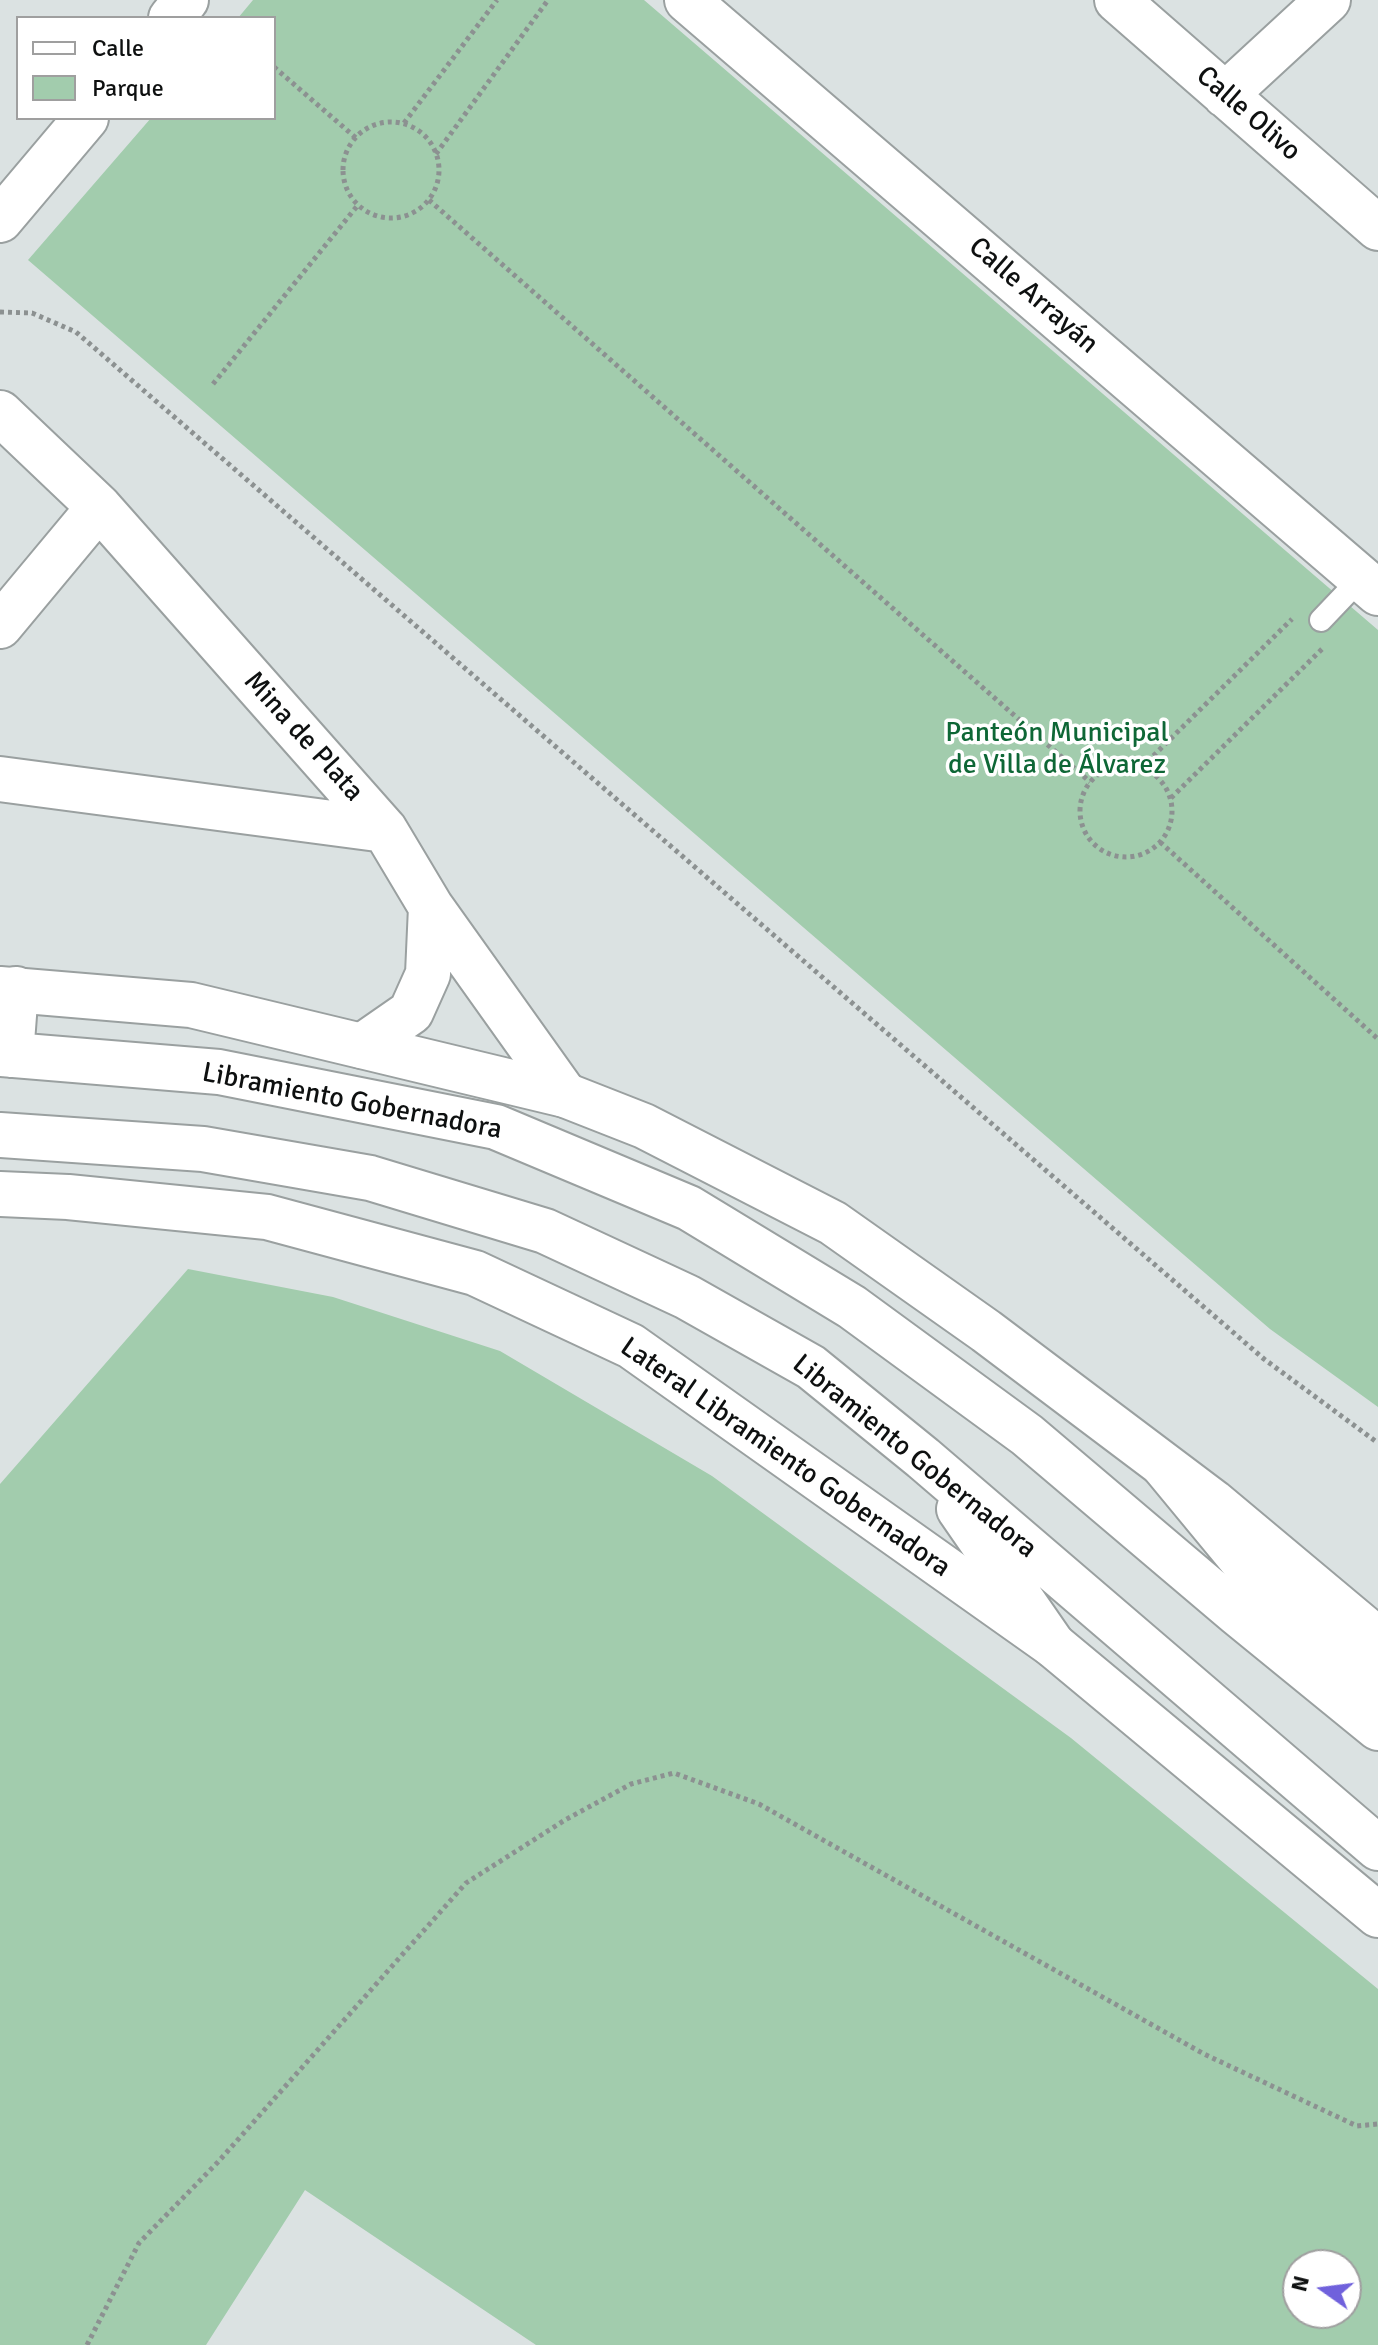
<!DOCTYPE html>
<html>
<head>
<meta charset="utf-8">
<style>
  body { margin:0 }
  #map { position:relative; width:1378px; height:2345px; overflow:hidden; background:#dbe2e2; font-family:Signika,sans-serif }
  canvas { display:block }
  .legend { position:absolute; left:16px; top:16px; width:260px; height:104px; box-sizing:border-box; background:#fff; border:2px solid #9f9f9f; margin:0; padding:10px 14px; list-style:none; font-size:24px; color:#0e1010 }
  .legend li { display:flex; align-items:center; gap:16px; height:40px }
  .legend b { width:40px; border:2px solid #9f9f9f }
  .north { position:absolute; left:1282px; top:2249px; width:80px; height:80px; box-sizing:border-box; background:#fff; border:2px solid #9f9f9f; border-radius:50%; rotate:284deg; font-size:22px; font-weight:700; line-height:32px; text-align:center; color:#0e1010 }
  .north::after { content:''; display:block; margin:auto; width:28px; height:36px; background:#7061dc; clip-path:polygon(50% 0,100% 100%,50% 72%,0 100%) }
</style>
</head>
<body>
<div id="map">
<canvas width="1378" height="2345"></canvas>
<ul class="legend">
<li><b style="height:10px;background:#fff"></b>Calle</li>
<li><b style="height:22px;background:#a2ccad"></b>Parque</li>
</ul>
<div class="north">N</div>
</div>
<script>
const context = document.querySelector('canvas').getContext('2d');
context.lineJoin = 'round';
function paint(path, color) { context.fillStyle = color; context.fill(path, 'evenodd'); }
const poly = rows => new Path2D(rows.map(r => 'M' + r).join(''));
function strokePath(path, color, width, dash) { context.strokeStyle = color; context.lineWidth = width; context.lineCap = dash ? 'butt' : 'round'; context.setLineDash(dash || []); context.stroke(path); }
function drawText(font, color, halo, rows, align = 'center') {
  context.font = font + ' Signika,sans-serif'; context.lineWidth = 7; context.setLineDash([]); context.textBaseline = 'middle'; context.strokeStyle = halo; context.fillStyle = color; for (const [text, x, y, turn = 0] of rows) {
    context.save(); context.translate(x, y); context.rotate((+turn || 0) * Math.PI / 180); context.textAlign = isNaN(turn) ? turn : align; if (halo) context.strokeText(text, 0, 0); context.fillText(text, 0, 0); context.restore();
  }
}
const green = poly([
  [253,0,644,0,1378,630,1378,1407,1270,1329,28,260,151,118,274,118,274,18,238,18],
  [188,1269,333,1297,500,1351,712,1476,1071,1738,1378,1989,1378,2345,536,2345,305,2190,206,2345,0,2345,0,1484],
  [1298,2265,1346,2265,1346,2313,1298,2313]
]);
const path = poly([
  [274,67,356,138],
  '343 170a48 48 0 1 1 96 0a48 48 0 1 1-96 0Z',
  [404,123,497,0],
  [436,154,548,0],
  [429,200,1090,782],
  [0,312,32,313,76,332,1264,1359,1378,1443],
  [213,384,358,205],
  '1080 811a46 46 0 1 1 92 0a46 46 0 1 1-92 0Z',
  [1142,767,1292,619],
  [1171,798,1322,649],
  [1160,842,1378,1039],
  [87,2345,139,2243,218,2162,466,1883,565,1820,631,1784,674,1773,759,1804,1204,2054,1357,2126,1378,2124]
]);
const service = poly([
  [1321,620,1361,578]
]);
const minor = poly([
  [687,0,1378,593],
  [1117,0,1378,228],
  [171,18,186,0],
  [1225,95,1328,0],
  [0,220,86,118],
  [0,413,99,507,385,830,431,907,565,1095],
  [0,626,99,507],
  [0,779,385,830],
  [362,1046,411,1012,428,974,431,907]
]);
const tertiary = poly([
  [0,989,191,1005,565,1095,644,1126,833,1223,986,1331,1213,1502,1378,1640],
  [0,1194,68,1197,267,1217,475,1273,631,1346,1053,1645,1378,1915]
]);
const trunk = poly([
  [0,1054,219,1072,496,1127,689,1208,852,1307,1027,1435,1237,1613,1378,1728],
  [11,1055,16,989],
  [0,1135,203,1149,370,1178,545,1231,687,1297,811,1367,923,1458,1378,1848],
  [1164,1466,1240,1558,1378,1687],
  [959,1509,1053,1645]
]);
const streetNames = [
  ["Calle Olivo",1248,114,41],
  ["Calle Arrayán",1033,296,41],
  ["Mina de Plata",303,737,48],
  ["Libramiento Gobernadora",352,1102,11],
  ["Libramiento Gobernadora",914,1457,39],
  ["Lateral Libramiento Gobernadora",785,1458,35]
];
const parkNames = [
  ["Panteón Municipal",1057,734],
  ["de Villa de Álvarez",1057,766]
];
paint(green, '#a2ccad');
strokePath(service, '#9aa0a0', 26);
strokePath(minor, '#9aa0a0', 48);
strokePath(tertiary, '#9aa0a0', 48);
strokePath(trunk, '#9aa0a0', 48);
strokePath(path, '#8c9191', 5, [4, 4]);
strokePath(service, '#fff', 22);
strokePath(minor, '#fff', 44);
strokePath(tertiary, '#fff', 44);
strokePath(trunk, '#fff', 44);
drawText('28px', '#0e1010', '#fff', streetNames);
drawText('28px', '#0e6736', '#fff', parkNames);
</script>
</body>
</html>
